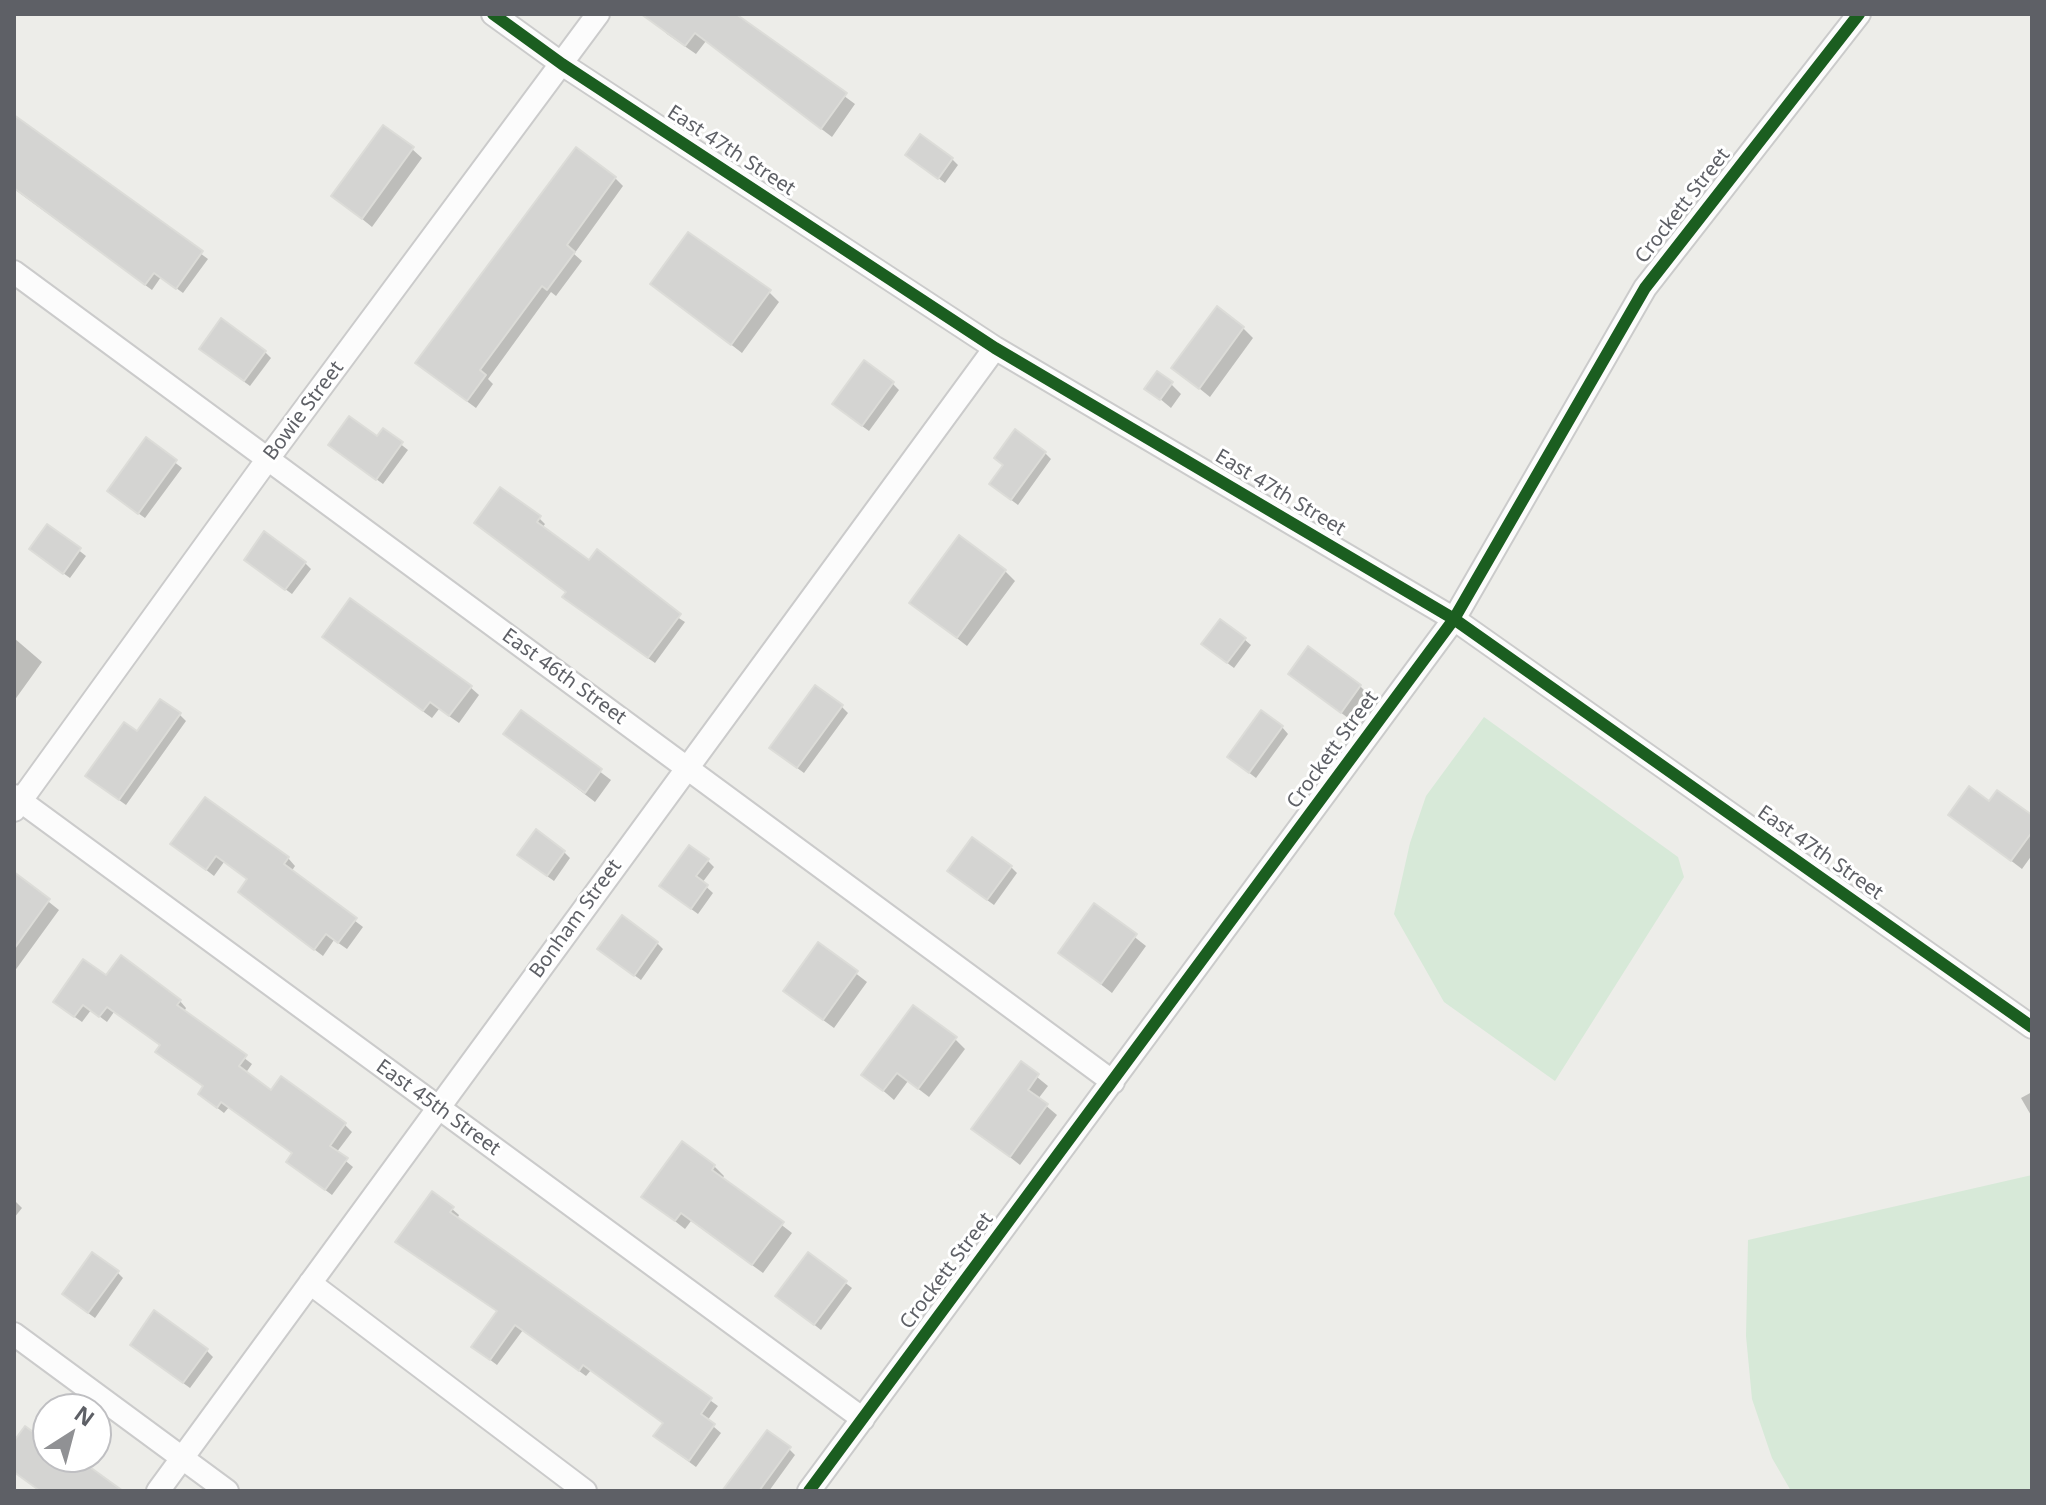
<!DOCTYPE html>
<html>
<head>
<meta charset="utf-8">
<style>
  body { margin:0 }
  #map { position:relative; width:2046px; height:1505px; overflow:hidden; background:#edede9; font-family:"Noto Sans",sans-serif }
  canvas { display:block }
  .frame { position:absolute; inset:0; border:16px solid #5e6066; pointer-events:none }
  .north { position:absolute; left:32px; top:1393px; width:80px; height:80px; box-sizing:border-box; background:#fff; border:2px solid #bfbfc2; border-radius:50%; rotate:36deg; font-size:22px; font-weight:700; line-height:32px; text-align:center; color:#5e6066 }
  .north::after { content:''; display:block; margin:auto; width:28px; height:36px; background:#909194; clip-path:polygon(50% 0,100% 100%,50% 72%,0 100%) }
</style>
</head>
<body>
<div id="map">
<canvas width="2046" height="1505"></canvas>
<div class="frame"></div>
<div class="north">N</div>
</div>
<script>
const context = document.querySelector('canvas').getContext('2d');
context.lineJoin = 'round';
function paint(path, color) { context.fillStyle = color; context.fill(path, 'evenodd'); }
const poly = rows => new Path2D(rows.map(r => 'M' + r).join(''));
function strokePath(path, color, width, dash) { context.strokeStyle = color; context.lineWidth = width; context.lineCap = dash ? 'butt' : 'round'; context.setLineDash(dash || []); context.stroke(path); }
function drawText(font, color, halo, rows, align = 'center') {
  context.font = font + ' "Noto Sans",sans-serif'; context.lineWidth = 6; context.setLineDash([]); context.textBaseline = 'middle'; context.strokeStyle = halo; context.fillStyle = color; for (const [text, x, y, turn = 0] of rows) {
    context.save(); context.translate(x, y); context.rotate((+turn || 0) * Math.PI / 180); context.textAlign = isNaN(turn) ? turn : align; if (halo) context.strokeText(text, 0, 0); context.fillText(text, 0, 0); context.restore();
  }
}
const green = poly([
  [1484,717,1678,857,1684,877,1555,1081,1444,1002,1394,914,1410,843,1426,796],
  [2032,1175,2032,1491,1791,1491,1772,1458,1752,1399,1746,1336,1748,1240]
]);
const shadow = poly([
  [665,14,733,14,855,104,832,137,706,41,696,54,667,34,658,24],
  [14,116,208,259,183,293,161,277,152,290,14,189],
  [412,149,422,158,372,227,334,196],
  [952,159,958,165,945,183,914,160],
  [615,178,623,186,574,254,582,261,556,296,551,292,488,379,493,384,476,408,426,371],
  [653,284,769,292,779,302,742,353],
  [1243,328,1253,338,1210,397,1174,368],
  [265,352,271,358,250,386,208,355],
  [893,384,899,390,869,431,840,410],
  [1171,384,1181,394,1171,408,1147,388],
  [384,431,408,450,383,484,337,451,378,439],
  [146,440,182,468,145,518,115,497],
  [1045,453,1051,459,1018,505,998,490,1005,466],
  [539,518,545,524,542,528,590,562,685,622,655,663,570,603,564,597,568,593,483,529],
  [48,526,86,556,70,578,38,555],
  [305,563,311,569,292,594,252,565],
  [1005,571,1015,581,967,646,912,603],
  [14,638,42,662,14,701],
  [1244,639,1251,645,1234,668,1210,650],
  [333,645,470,687,479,695,459,723,439,709,432,718],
  [1290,674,1360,686,1366,692,1348,718],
  [842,707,848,713,804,773,778,754],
  [522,713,611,780,595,802,506,734],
  [180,715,186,721,126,805,94,782,138,734],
  [1282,727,1288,734,1256,778,1235,762],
  [1989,804,2032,817,2032,855,2022,869,1951,815],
  [173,844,288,858,295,866,291,872,363,927,347,949,334,940,323,956,248,899,249,880,224,862,214,876],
  [564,852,570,858,554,881,526,861],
  [707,860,714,867,702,883,713,893,698,914,668,892],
  [1011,867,1017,873,994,905,955,877],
  [15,875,59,910,14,972,14,876],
  [1095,906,1146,946,1112,993,1060,953],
  [657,943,663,949,641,980,606,955],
  [819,945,867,982,834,1028,796,1000],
  [106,978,180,1001,186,1008,184,1012,252,1064,245,1074,272,1093,282,1079,345,1125,352,1132,336,1153,353,1167,332,1195,296,1168,294,1154,229,1107,224,1113,207,1100,205,1087,164,1059,157,1052,161,1046,114,1012,107,1022,91,1010,82,1022,62,1008],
  [955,1039,965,1049,929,1097,908,1081,894,1100,864,1074],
  [1021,1064,1048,1086,1038,1099,1057,1115,1020,1165,974,1129],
  [2032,1092,2032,1117,2021,1098],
  [714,1166,724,1176,722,1179,792,1233,763,1273,691,1221,685,1229,644,1197],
  [14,1200,22,1208,14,1218],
  [452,1209,459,1215,457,1219,718,1406,707,1421,721,1433,696,1467,662,1442,664,1424,591,1370,586,1376,523,1330,497,1365,481,1353,499,1312,398,1242],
  [808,1254,852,1288,821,1330,784,1301],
  [117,1272,123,1278,95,1318,70,1300],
  [138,1350,207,1351,213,1357,190,1388],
  [789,1449,795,1455,769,1491,725,1491]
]);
const building = poly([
  [641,14,736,14,847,93,821,129,695,33,685,46,641,14],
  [14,115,203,251,176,289,154,273,145,285,14,188,14,115],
  [383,125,414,147,362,219,331,196,383,125],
  [920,134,953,158,938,179,905,155,920,134],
  [576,147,616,177,567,245,575,252,547,290,542,286,480,370,486,375,467,401,415,363,576,147],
  [688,232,771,290,731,345,650,284,688,232],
  [1217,306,1244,327,1199,389,1171,368,1217,306],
  [221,318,266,351,244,381,199,349,221,318],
  [864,360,894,382,862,426,832,404,864,360],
  [1157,371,1173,382,1160,400,1144,389,1157,371],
  [349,416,377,436,383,428,403,442,376,480,328,445,349,416],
  [1015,429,1046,452,1011,500,989,484,1003,465,994,458,1015,429],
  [146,437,177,460,138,514,107,491,146,437],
  [500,487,541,516,537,522,589,560,597,549,681,614,648,658,562,597,566,592,474,523,500,487],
  [47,524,81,548,63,574,29,549,47,524],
  [264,531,306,562,285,590,244,560,264,531],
  [959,535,1006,570,957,638,909,603,959,535],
  [350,598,472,686,449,716,430,702,423,711,322,637,350,598],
  [1220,619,1246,638,1227,663,1201,644,1220,619],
  [1308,646,1361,685,1341,713,1288,674,1308,646],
  [815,685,843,705,797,768,769,748,815,685],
  [160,699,181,713,119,800,85,776,124,722,137,731,160,699],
  [521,710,602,769,585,793,503,734,521,710],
  [1261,710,1283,726,1249,773,1227,757,1261,710],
  [1969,786,1989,801,1997,790,2032,815,2032,832,2011,861,1948,815,1969,786],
  [205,797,289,857,284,864,357,918,338,943,326,934,314,950,238,892,247,879,216,856,206,870,170,844,205,797],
  [536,829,565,851,547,876,517,855,536,829],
  [972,837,1012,866,987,900,947,871,972,837],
  [689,845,709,859,696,876,708,885,691,909,659,886,689,845],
  [14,872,50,899,14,949,14,872],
  [1094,903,1137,934,1101,984,1058,953,1094,903],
  [622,915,658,942,634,976,597,949,622,915],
  [818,942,858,971,823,1020,783,991,818,942],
  [121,955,181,1000,177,1005,247,1055,239,1066,271,1090,281,1076,346,1123,330,1146,348,1158,325,1190,286,1162,292,1153,221,1102,217,1108,198,1094,203,1086,155,1052,160,1045,107,1007,99,1017,83,1005,74,1017,53,1002,83,959,106,975,121,955],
  [913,1005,957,1037,918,1089,897,1073,883,1091,861,1075,913,1005],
  [1021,1061,1039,1074,1028,1090,1048,1104,1010,1157,971,1129,1021,1061],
  [682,1141,715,1165,712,1170,784,1222,752,1265,681,1213,675,1221,641,1197,682,1141],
  [432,1191,454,1207,450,1212,712,1398,701,1414,715,1424,689,1461,653,1436,663,1423,583,1365,579,1371,515,1325,490,1360,471,1347,497,1311,395,1242,432,1191],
  [92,1252,119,1271,88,1313,62,1294,92,1252],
  [808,1252,847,1281,814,1325,775,1296,808,1252],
  [154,1310,208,1349,183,1383,130,1345,154,1310],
  [25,1426,48,1443,48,1457,76,1457,123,1491,40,1491,14,1472,14,1441,25,1426],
  [767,1430,791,1447,759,1491,722,1491,767,1430]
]);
const street = poly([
  [493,14,562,64,995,348,1454,619,2032,1027],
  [14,272,1113,1082],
  [14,796,863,1419],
  [14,810,267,460,598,14],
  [310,1283,585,1491],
  [14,1334,227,1491],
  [158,1491,995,348],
  [809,1491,1454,619,1645,288,1859,14]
]);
const cycleway = poly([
  [493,14,562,64,995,348,1454,619,2032,1027],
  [809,1491,1454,619,1645,288,1859,14]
]);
const streetNames = [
  ["East 47th Street",731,151,33],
  ["Crockett Street",1683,206,-52],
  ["Bowie Street",304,411,-53],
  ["East 47th Street",1280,493,31],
  ["East 46th Street",564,677,36],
  ["Crockett Street",1333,750,-54],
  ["East 47th Street",1820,853,35],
  ["Bonham Street",576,919,-54],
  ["East 45th Street",438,1108,36],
  ["Crockett Street",947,1271,-53]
];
paint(green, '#d7e9d8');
paint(shadow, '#0003');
paint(building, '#d4d4d2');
strokePath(building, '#dcdcd8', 2);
strokePath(street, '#cbcbcb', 26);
strokePath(street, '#fcfcfc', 22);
strokePath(cycleway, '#1b5e20', 12);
drawText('20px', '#5e6066', '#fff', streetNames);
</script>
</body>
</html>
